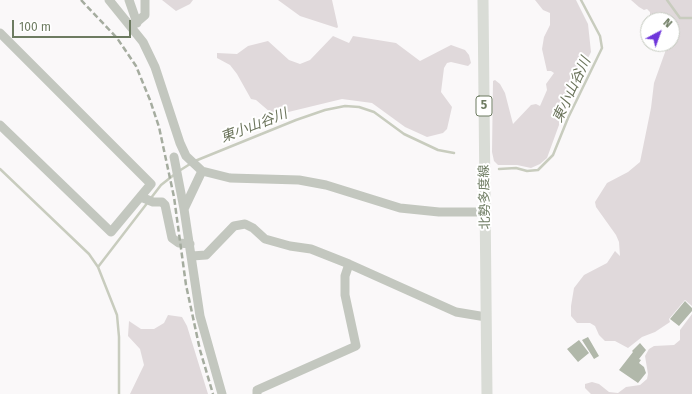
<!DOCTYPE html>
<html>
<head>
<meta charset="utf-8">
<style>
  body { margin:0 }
  #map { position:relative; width:692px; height:394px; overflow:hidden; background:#faf8f9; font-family:"Fira Sans",sans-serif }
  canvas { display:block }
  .north { position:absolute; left:640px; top:12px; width:40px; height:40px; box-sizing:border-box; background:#fff; border:1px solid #c5cac0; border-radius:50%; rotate:41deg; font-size:11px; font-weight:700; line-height:16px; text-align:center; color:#6d7b61 }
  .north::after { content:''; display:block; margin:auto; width:14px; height:18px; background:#6f36db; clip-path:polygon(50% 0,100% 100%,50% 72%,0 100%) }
  .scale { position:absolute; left:12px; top:20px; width:119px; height:18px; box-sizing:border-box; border:2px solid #6d7b61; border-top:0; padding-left:5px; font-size:12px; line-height:14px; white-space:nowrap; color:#6d7b61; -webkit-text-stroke:3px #fff; paint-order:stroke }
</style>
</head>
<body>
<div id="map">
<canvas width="692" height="394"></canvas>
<div class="north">N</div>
<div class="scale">100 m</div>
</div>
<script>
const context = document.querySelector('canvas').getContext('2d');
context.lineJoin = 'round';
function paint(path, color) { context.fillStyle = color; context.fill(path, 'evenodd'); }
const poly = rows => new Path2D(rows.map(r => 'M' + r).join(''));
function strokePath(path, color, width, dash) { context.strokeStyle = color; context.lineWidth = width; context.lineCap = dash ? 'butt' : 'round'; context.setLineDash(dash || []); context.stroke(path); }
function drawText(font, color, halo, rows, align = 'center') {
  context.font = font + ' "Fira Sans","Noto Sans JP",sans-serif'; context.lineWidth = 4; context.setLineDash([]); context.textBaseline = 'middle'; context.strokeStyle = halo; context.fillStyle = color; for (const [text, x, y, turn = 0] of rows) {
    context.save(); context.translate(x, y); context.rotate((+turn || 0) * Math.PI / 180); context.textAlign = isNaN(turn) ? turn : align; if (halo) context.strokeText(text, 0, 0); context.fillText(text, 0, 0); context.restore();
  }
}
const green = poly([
  [162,0,193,0,190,4,176,11],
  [278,0,332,0,338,27,337,28,300,16],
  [535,0,576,0,588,24,591,52,571,92,547,158,540,164,531,168,517,165,498,165,494,161,492,152,493,81,495,80,500,84,505,93,513,124,531,105,536,104,540,106,547,90,546,84,554,73,551,71,547,71,542,49,544,37,550,25,550,13,543,10],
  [631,0,692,0,692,306,685,300,669,319,670,322,655,332,642,337,628,348,615,341,605,341,599,335,595,326,590,323,577,323,571,316,571,306,574,288,584,275,607,263,615,251,620,256,619,242,616,235,596,207,595,202,607,183,628,172,640,162,651,108,654,83,668,44,672,44,672,20,654,20,650,15,650,12,647,9,644,10,639,7],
  [333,36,349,43,353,36,396,43,420,61,451,45,465,50,469,55,471,63,468,66,451,62,447,63,444,68,441,92,452,107,447,129,443,133,427,137,405,127,372,103,342,99,276,115,270,112,256,100,251,99,237,74,230,65,217,58,217,53,237,54,248,46,268,41,289,60,300,64,310,60],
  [692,314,692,394,591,394,585,388,585,384,592,382,599,384,609,392,618,393,626,387,640,385,647,379,648,374,645,356,649,349,654,346,674,345,680,340,680,330],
  [168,315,182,317,187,326,208,394,130,394,144,365,140,349,128,336,129,321,141,329,154,329,164,323]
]);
const stream = poly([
  [667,0,680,18,692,18],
  [195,161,296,120,325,110,345,106,359,107,374,112,404,134,438,150,454,153],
  [0,169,89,254,98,267,117,315,119,337,119,394],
  [499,169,516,168,527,171,538,170,553,155,568,118,602,48,600,36,581,0],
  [179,171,190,164],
  [151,198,161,185,175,174],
  [98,267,148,202]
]);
const building = poly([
  [685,301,692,308,692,311,679,326,670,319],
  [588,337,599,356,594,359,582,340],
  [579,340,589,353,578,362,567,349],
  [640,343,646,350,639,359,641,360,639,363,644,367,646,373,638,383,619,370,633,352,632,351]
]);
const minor = poly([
  [109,0,143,42,155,67,180,143,186,156,202,171,230,178,299,180,326,185,400,208,439,212,485,212],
  [129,0,137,23],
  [131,27,145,15,145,0],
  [0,33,151,184,111,232,0,125],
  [174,157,184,209],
  [202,171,184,209,200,316,222,394],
  [141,197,153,202,162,202,165,205,172,238,179,243,190,244],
  [192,256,206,255,234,226,245,224,253,228,265,239,290,246,311,249,349,264,456,312,486,317],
  [257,394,257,390,356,346,345,295,345,276,349,264]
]);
const major = poly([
  [483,0,487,394]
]);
const rail = poly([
  [81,0,117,38,136,66,150,100,159,127,174,197,186,285,200,350,213,394]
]);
const shields = [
  [484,106,16]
];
const shieldNames = [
  ["5",484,106]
];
const streetNames = [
  ["北勢多度線",485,197,-91]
];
const waterNames = [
  ["東小山谷川",572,90,-65],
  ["東小山谷川",254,126,-21]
];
paint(green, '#e0d9db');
strokePath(stream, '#c8ccbe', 2.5);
paint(building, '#b1b8aa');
strokePath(minor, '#c3c7bf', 9);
strokePath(major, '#d9dcd6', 11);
strokePath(rail, '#a5ac9f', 2.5, [6, 3]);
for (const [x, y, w] of shields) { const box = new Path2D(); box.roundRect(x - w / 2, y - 10, w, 20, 3); context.fillStyle = '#fff'; context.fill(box); strokePath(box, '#6d7b61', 1); }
drawText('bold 12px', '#6d7b61', null, shieldNames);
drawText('13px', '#6d7b61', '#fff', streetNames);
drawText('italic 14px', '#6b745b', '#fff', waterNames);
</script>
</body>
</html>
